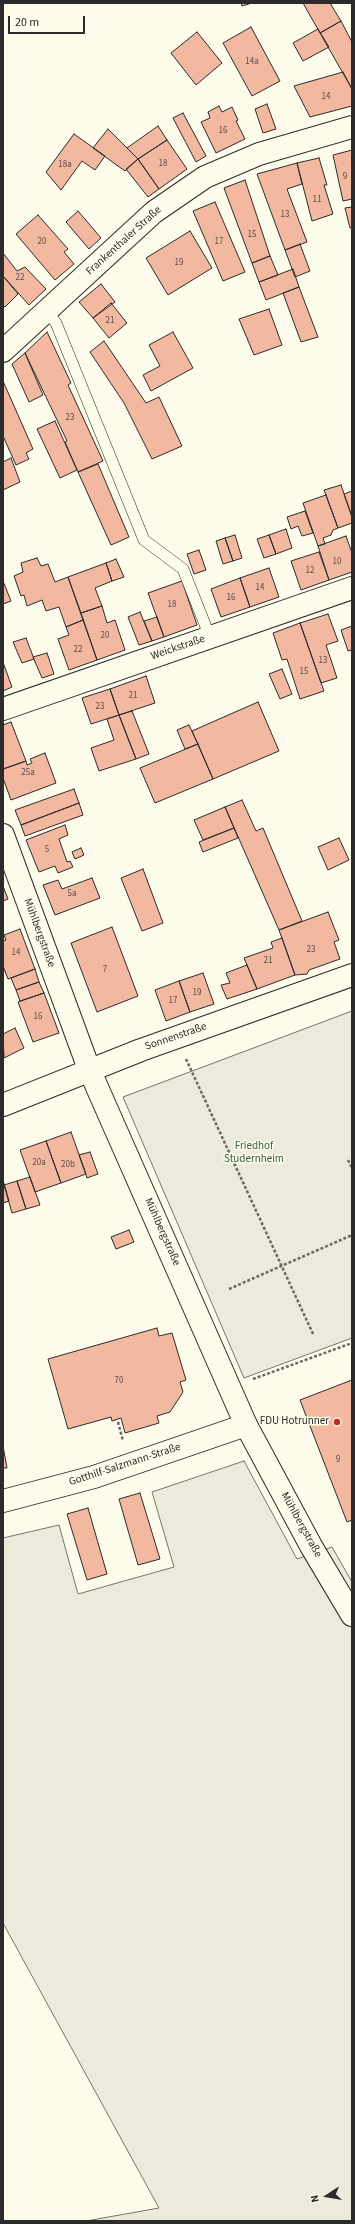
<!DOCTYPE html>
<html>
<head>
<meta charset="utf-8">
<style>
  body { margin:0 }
  #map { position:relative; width:355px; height:2224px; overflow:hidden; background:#fdfbea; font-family:"Source Sans 3",sans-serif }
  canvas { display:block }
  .frame { position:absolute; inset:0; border:4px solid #2b2b2b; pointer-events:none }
  .north { position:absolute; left:307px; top:2176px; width:40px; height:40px; -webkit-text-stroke:3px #fdfbea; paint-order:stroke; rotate:258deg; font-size:11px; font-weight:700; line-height:16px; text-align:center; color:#2b2b2b }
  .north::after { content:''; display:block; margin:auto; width:14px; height:18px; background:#2b2b2b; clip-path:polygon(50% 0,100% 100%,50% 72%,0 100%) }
  .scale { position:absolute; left:8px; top:16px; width:77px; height:18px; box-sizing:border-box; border:2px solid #2b2b2b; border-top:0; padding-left:5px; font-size:12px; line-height:14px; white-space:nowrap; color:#2b2b2b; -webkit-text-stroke:3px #fdfbea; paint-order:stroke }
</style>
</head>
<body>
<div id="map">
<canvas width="355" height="2224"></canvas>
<div class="frame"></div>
<div class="north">N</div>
<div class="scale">20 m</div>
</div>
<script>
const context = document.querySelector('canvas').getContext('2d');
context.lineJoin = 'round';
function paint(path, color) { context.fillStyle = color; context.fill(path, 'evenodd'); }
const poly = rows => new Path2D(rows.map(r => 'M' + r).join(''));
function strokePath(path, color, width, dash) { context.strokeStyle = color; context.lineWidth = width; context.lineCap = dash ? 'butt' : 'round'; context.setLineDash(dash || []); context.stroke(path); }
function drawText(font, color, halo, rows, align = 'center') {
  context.font = font + ' "Source Sans 3",sans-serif'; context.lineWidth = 3; context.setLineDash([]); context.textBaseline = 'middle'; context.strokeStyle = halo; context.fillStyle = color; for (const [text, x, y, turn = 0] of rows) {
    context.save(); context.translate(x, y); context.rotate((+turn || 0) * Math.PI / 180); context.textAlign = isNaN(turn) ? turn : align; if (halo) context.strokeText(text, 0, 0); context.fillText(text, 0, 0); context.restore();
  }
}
const green = poly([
  [352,1011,352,1338,244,1378,123,1097,352,1011],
  [244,1461,297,1559,332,1547,352,1582,352,2221,86,2221,159,2208,3,1923,3,1538,59,1525,78,1594,174,1567,152,1492,244,1461]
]);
const building = poly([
  [241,3,252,3,242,6,241,3],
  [303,3,330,3,341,21,320,33,303,3],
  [341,21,352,42,352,89,320,33,341,21],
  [251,27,280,81,252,96,223,43,251,27],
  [318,29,329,47,303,61,293,43,318,29],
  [197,32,222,63,196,85,171,53,197,32],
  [343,72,352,89,352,106,310,117,294,86,343,72],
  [267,104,276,129,263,133,255,109,267,104],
  [219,106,222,112,232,107,238,120,236,121,245,139,216,153,201,122,210,118,208,112,219,106],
  [183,113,206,156,196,162,173,118,183,113],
  [158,126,167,140,138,159,127,148,158,126],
  [108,129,138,159,125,171,93,148,108,129],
  [74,134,105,156,95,170,82,161,61,190,46,172,74,134],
  [167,140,187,169,159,189,138,159,167,140],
  [352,150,352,199,343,201,333,155,352,150],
  [319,158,327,185,324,185,333,214,312,221,297,163,319,158],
  [138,159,159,189,148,197,126,169,138,159],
  [297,163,302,184,287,189,307,242,285,250,257,174,297,163],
  [245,180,270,256,252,263,224,188,245,180],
  [215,202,245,272,223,281,193,211,215,202],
  [352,207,352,228,350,228,345,208,352,207],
  [78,211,101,238,89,249,66,222,78,211],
  [38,215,68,249,64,252,74,264,55,280,16,234,38,215],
  [190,231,212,268,168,295,146,258,190,231],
  [300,244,310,271,295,277,285,250,300,244],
  [3,253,17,271,25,267,46,289,29,305,3,276,3,253],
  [270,256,278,275,259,282,252,263,270,256],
  [293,269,299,287,266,300,259,282,293,269],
  [3,276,18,294,5,307,3,305,3,276],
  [101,284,115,302,93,318,79,302,101,284],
  [299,287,318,337,301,342,283,293,299,287],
  [111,303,127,323,109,338,93,318,111,303],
  [269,309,282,345,254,355,239,319,269,309],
  [47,332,71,383,68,385,103,461,78,472,65,442,67,441,25,353,47,332],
  [173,332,193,368,151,391,143,375,160,366,149,345,173,332],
  [104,341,146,403,159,397,182,446,152,459,124,403,90,352,104,341],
  [25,353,43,395,29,402,12,364,25,353],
  [3,381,33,449,26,453,29,459,16,465,3,436,3,381],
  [55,421,77,470,60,478,37,429,55,421],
  [11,458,20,482,3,490,3,462,11,458],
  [98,464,129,537,111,545,78,472,98,464],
  [341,485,352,517,352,523,338,528,324,490,341,485],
  [352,491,352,517,344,494,352,491],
  [326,495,338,528,333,530,331,535,323,538,325,544,318,546,303,503,326,495],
  [305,511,313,533,302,536,298,526,291,529,287,517,305,511],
  [286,529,292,548,276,554,269,535,286,529],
  [235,535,242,558,233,561,225,538,235,535],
  [269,535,276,554,264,558,257,539,269,535],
  [346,536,352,553,352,572,329,580,318,546,346,536],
  [225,538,233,561,223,564,216,541,225,538],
  [199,550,206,570,194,574,187,554,199,550],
  [319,552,329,580,301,590,291,561,319,552],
  [37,558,41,566,48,564,55,582,68,577,83,620,66,627,59,607,46,611,42,600,27,606,24,595,21,596,14,576,23,572,21,563,37,558],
  [116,559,124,577,112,581,106,563,116,559],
  [106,563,112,581,95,588,102,606,81,613,68,577,106,563],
  [269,568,279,597,250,607,240,578,269,568],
  [240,578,250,607,221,617,211,589,240,578],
  [3,581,11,601,3,604,3,581],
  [182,581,197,625,164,637,148,593,182,581],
  [102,606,107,623,115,620,125,650,97,660,81,613,102,606],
  [140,612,152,641,139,645,128,617,140,612],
  [328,614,338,641,326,645,337,678,321,683,300,623,328,614],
  [157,617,164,637,152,641,144,621,157,617],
  [83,620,97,660,69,670,58,639,69,635,66,627,83,620],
  [300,623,324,691,300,699,287,659,282,660,273,633,300,623],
  [352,626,352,650,348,651,341,630,352,626],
  [26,638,34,659,22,663,13,642,26,638],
  [47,653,54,674,42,678,33,657,47,653],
  [4,665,12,687,3,691,3,666,4,665],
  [282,669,292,694,280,699,269,674,282,669],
  [146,676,155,703,119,715,110,689,146,676],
  [110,689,119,715,91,724,82,698,110,689],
  [258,702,279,751,213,779,192,731,258,702],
  [132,711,149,754,136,759,119,715,132,711],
  [119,715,136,759,99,771,91,748,114,740,107,719,119,715],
  [11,722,26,761,3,769,3,725,11,722],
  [189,725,198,744,185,749,177,730,189,725],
  [198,744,213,779,155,803,140,768,198,744],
  [45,753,56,783,11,800,3,778,3,769,26,761,27,765,32,763,30,759,45,753],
  [74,789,79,803,21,825,15,810,74,789],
  [242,800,256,831,263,828,302,921,279,930,225,807,242,800],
  [79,803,83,815,25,836,21,825,79,803],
  [225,807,234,828,203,840,194,820,225,807],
  [65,825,68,835,59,839,67,862,70,861,73,867,58,873,55,866,39,872,26,840,65,825],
  [234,828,238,838,203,852,199,842,234,828],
  [339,838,349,860,328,870,318,847,339,838],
  [81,848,84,855,75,859,72,852,81,848],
  [143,869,163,923,142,931,121,878,143,869],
  [92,878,100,898,55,915,43,885,58,880,62,889,92,878],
  [3,886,8,899,3,901,3,886],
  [328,912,339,940,334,942,340,959,309,970,307,974,295,975,279,930,328,912],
  [112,927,138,996,97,1012,71,943,112,927],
  [20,929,35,969,8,979,3,966,3,941,6,940,4,935,20,929],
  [282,938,295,975,257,989,244,958,273,948,271,942,282,938],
  [247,965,257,989,227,999,221,985,230,983,226,973,247,965],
  [35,969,39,982,16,990,11,978,35,969],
  [203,973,214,1004,190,1012,179,981,203,973],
  [179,981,190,1012,166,1021,155,990,179,981],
  [39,982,44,993,20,1001,16,990,39,982],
  [44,993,59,1033,33,1042,18,1002,44,993],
  [15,1028,24,1048,4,1058,3,1034,15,1028],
  [71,1132,86,1174,61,1183,46,1141,71,1132],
  [46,1141,61,1183,35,1192,20,1150,46,1141],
  [90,1152,98,1174,87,1178,79,1155,90,1152],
  [30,1177,40,1205,26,1209,17,1181,30,1177],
  [3,1180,9,1201,3,1203,3,1180],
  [17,1181,26,1209,12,1213,4,1185,17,1181],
  [129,1230,134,1242,116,1249,111,1237,129,1230],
  [157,1328,159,1336,172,1333,186,1380,180,1382,183,1392,170,1412,157,1416,159,1423,125,1433,121,1418,112,1421,111,1417,68,1429,48,1359,157,1328],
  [352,1380,352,1520,347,1522,300,1400,352,1380],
  [3,1446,7,1468,3,1468,3,1446],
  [140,1493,160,1559,138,1565,119,1499,140,1493],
  [88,1508,107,1574,87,1580,67,1514,88,1508]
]);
const path = poly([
  [186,1059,314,1336],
  [348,1160,352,1168],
  [229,1289,352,1235],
  [253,1379,352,1343],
  [118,1422,123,1441]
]);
const service = poly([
  [47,311,56,323,144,540,183,569,210,637]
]);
const minor = poly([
  [3,709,352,588],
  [3,1105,141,1050,352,975],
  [3,1501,94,1477,246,1425]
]);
const tertiary = poly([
  [3,351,154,212,205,177,259,154,352,127],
  [3,835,89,1069,246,1425,311,1546,352,1615]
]);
const markers = [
  [337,1422,4,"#c62828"]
];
const numberNames = [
  ["14a",252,62],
  ["14",326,97],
  ["16",223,131],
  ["18",163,164],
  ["18a",65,165],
  ["9",345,177],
  ["11",317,200],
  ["13",285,215],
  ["15",252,235],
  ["20",42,242],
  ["17",219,242],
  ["19",179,263],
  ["22",20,278],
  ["21",110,321],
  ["23",70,418],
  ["10",337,562],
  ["12",310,571],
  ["14",260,588],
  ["16",231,598],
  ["18",172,605],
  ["20",105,636],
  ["22",78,650],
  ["13",323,661],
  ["15",304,672],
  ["21",133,696],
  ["23",100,707],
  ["25a",28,773],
  ["5",47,850],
  ["5a",72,894],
  ["23",311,950],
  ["14",16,953],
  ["21",268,961],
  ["7",105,970],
  ["19",197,993],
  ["17",173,1001],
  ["16",38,1017],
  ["20a",39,1163],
  ["20b",68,1165],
  ["70",119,1381],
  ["9",338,1460]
];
const streetNames = [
  ["Frankenthaler Straße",124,241,-42],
  ["Weickstraße",178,648,-19],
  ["Mühlbergstraße",39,933,70],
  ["Sonnenstraße",176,1037,-19],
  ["Mühlbergstraße",162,1232,66],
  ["Gotthilf-Salzmann-Straße",125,1465,-18],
  ["Mühlbergstraße",301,1525,61]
];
const parkNames = [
  ["Friedhof",254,1147],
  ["Studernheim",254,1160]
];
const poiNames = [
  ["FDU Hotrunner",329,1422]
];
paint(green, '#ecebdb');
strokePath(green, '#74746e', 1);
paint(building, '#f2b8a0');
strokePath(building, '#2b2b2b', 1);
strokePath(service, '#2b2b2b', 12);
strokePath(minor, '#2b2b2b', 24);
strokePath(tertiary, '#2b2b2b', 24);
strokePath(path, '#6a6964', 2.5, [3, 2]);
strokePath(service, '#fdfbea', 11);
strokePath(minor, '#fdfbea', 22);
strokePath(tertiary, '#fdfbea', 22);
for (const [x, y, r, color] of markers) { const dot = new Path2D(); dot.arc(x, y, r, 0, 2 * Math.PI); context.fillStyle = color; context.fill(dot); strokePath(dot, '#fdfbea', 1.5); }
drawText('9px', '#5d4e48', null, numberNames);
drawText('11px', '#2b2b2b', '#fdfbea', streetNames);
drawText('11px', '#34623c', '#fdfbea', parkNames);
drawText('11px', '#2b2b2b', '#fdfbea', poiNames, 'right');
</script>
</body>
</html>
